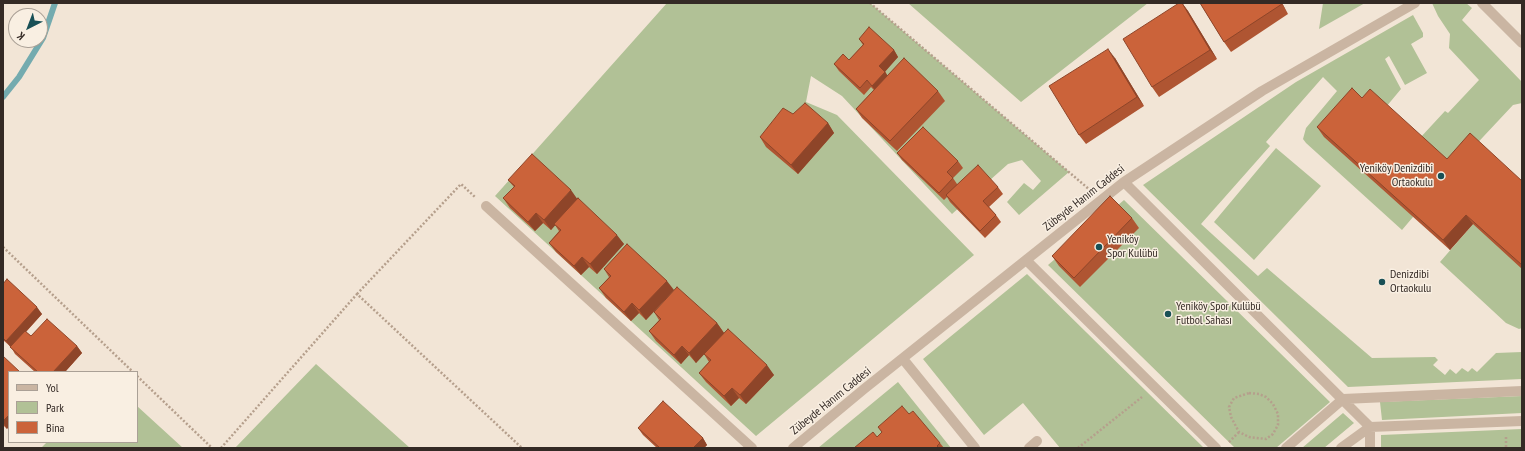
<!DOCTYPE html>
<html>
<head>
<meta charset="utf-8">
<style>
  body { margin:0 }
  #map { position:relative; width:1525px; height:451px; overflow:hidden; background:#f2e5d6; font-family:"PT Sans Narrow",sans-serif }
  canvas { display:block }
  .frame { position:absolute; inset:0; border:4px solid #342a25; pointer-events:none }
  .legend { position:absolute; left:8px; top:371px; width:130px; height:72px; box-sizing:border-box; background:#f9efe2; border:1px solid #aaa096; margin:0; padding:5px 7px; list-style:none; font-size:12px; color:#342a25 }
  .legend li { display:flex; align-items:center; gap:8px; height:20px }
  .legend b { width:20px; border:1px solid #aaa096 }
  .north { position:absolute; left:8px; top:8px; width:40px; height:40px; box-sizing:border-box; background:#f9efe2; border:1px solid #aaa096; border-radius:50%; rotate:222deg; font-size:11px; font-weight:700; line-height:16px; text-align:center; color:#342a25 }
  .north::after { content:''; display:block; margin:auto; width:14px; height:18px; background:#195056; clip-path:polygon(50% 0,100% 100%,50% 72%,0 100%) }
</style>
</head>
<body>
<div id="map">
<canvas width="1525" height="451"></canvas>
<div class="frame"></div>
<ul class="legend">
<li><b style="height:5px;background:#cab5a2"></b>Yol</li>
<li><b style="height:11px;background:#b1c196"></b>Park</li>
<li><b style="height:11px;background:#cb633a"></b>Bina</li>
</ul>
<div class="north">K</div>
</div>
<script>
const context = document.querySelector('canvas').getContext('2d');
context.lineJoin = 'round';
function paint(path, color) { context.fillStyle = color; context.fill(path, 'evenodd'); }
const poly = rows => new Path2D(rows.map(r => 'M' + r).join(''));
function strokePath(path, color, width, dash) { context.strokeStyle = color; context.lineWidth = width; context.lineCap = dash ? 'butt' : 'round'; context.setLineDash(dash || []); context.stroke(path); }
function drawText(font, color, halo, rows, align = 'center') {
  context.font = font + ' "PT Sans Narrow",sans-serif'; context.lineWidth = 3; context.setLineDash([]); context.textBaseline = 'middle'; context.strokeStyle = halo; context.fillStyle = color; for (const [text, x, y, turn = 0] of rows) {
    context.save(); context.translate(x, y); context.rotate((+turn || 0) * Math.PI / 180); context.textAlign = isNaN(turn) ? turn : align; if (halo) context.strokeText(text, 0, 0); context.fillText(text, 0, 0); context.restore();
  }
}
const green = poly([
  [667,3,870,3,1069,172,1019,215,1007,202,1024,183,1033,190,1041,181,1022,160,1008,164,952,214,842,96,811,76,806,102,837,115,974,255,756,436,495,196],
  [908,3,1148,3,1021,102],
  [1323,3,1365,3,1319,29],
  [1432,3,1466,3,1472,8,1462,20,1522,82,1522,103,1513,105,1454,168,1420,138,1445,111,1448,113,1479,80,1449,48,1450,34,1438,16],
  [1413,15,1423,33,1423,37,1411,44,1427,73,1405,85,1389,56,1385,59,1401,89,1386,107,1413,217,1402,230,1306,143,1303,139,1306,128,1337,91,1323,77,1266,142,1270,146,1201,224,1258,276,1267,268,1372,358,1435,357,1438,360,1433,365,1445,375,1450,369,1456,374,1462,368,1468,372,1472,368,1477,372,1496,353,1522,352,1522,379,1348,387,1143,185,1296,82],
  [1276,148,1321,186,1254,260,1214,222],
  [1124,200,1330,402,1276,448,1235,448,1048,265],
  [1522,202,1522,328,1519,329,1506,323,1440,262,1473,224],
  [1027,274,1204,448,1060,448,1023,403,984,435,923,359],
  [316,364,410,448,235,448],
  [898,382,951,448,818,448],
  [1522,396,1522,413,1382,420,1380,402],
  [137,406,183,448,41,448,47,442,137,442],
  [1343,413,1354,423,1324,448,1302,448],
  [1522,429,1522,448,1381,448,1381,435]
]);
const stream = poly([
  [3,97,19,77,43,38,55,3]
]);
const path = poly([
  [870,3,1090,190],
  [3,247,133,372],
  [357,294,461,184,475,197],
  [137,376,212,448],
  [1249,393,1259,394,1266,397,1273,404,1278,414,1278,425,1273,434,1266,439,1249,437,1239,432,1231,417,1229,407,1234,398,1249,393],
  [1506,437,1506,448],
  [1229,442,1239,432],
  [221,448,357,294,522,448],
  [1078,448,1142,397]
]);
const minor = poly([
  [1482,3,1522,43],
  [1124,182,1370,427,1370,448],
  [486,206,752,448],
  [1026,260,1216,448],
  [903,359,975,448],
  [793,448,864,389,1124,182,1262,91,1415,3],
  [1029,448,1037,441],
  [1286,448,1343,399,1522,391],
  [1341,448,1370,427,1522,421]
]);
const wall = poly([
  [1182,3,1188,11,1217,59,1159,97,1152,87],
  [1200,3,1282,3,1288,14,1231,52,1224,42],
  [859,39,894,50,898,57,885,71,887,75,938,91,945,101,897,151,862,118,856,109,874,90,871,87,864,95,839,71,834,64,849,60,863,45],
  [1115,58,1144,106,1086,144,1079,135],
  [1362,98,1447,159,1522,181,1522,269,1473,224,1450,250,1324,137,1317,127],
  [793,114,828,123,834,133,798,174,766,147,760,137],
  [897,153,958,161,963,168,953,178,957,184,998,187,1003,194,989,207,996,215,1001,222,985,238,950,202,947,197,944,200,902,160],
  [508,180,577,199,624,244,597,274,589,267,581,275,556,252,549,243,559,231,555,225,551,230,543,223,535,231,510,208,503,198,514,187],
  [1132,218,1139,228,1080,287,1059,266,1052,256],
  [604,269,674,290,646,320,639,313,631,321,606,298,599,288,609,277],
  [3,284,42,314,26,332,31,336,77,346,82,353,65,372,35,372,15,354,11,347,3,340],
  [654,312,717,323,724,333,774,375,746,404,739,398,731,406,706,382,699,373,709,362,704,354,696,363,689,355,681,364,656,341,649,331,659,320],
  [3,356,7,429,3,425],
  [909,414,940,443,944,448,854,448,877,437,882,432,878,427],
  [638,428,703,438,707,445,704,448,657,448,643,435]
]);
const shadedWall = poly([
  [1182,3,1188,11,1217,59,1210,50],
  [1281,3,1282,3,1288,14,1282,4],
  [1108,49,1115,58,1144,106,1137,97],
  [894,50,898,57,884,73,879,66],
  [885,72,890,79,877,93,872,86],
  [828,123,834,133,798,174,791,165],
  [571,190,578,200,551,230,544,220],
  [536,213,543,223,535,231,528,222],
  [1466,215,1473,224,1450,250,1443,240],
  [617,235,624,244,597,274,590,264],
  [582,257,589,267,581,275,574,266],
  [667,281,674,290,646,320,639,310],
  [632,303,639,313,631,321,624,312],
  [37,307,42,314,11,348,6,341],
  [717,323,724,333,696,363,689,353],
  [77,346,82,353,65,372,53,372],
  [682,346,689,355,681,364,674,355],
  [767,365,774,375,746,404,740,395],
  [732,388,739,398,731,406,724,396],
  [9,415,9,427,7,429,3,422,3,421],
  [703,438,707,445,704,448,693,448]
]);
const building = poly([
  [1179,3,1182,3,1210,50,1152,87,1123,39,1179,3],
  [1200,3,1281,3,1282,4,1224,42,1200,3],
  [869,27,894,50,879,66,885,72,872,86,867,80,860,88,834,64,843,54,849,60,864,44,859,39,869,27],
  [1108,49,1137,97,1079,135,1049,86,1108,49],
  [904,58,938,91,890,141,856,109,904,58],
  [1352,88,1362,98,1370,89,1447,159,1470,133,1522,181,1522,265,1466,215,1443,240,1317,127,1352,88],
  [805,103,828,123,791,165,760,137,783,108,793,114,805,103],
  [923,127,958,161,947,172,953,178,939,193,897,153,923,127],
  [532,154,571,190,544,220,536,213,528,222,503,198,515,186,508,180,532,154],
  [978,165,998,187,983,201,996,215,980,231,946,195,978,165],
  [1110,196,1132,218,1074,278,1052,256,1110,196],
  [578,198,617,235,590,264,582,257,574,266,549,243,561,230,554,224,578,198],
  [627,244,667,281,639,310,632,303,624,312,599,288,611,276,604,269,627,244],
  [7,279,37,307,6,341,3,338,3,284,7,279],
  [677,287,717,323,689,353,682,346,674,355,649,331,661,319,654,312,677,287],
  [47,319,77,346,53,372,38,372,10,347,25,331,31,336,47,319],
  [728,329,767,365,740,395,732,388,724,396,699,373,711,360,704,354,728,329],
  [3,356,20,372,9,372,9,415,3,421,3,356],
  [663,401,703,438,693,448,660,448,638,428,663,401],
  [902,406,909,414,913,411,940,443,937,446,939,448,854,448,873,432,877,437,882,432,878,427,902,406]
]);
const markers = [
  [1441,176,4,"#195056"],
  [1099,247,4,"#195056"],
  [1382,282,4,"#195056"],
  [1168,314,4,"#195056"]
];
const poiNames = [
  ["Yeniköy Denizdibi",1433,169,"right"],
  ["Ortaokulu",1433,183,"right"],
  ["Yeniköy",1107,240],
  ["Spor Kulübü",1107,254],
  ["Denizdibi",1390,275],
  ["Ortaokulu",1390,289],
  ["Yeniköy Spor Kulübü",1176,307],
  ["Futbol Sahası",1176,321]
];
const streetNames = [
  ["Zübeyde Hanım Caddesi",1084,198,-38],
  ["Zübeyde Hanım Caddesi",831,401,-39]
];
paint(green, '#b1c196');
strokePath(stream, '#74abaf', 6);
strokePath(path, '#b59f8c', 2.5, [2, 2]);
strokePath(minor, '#cab5a2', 10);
paint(wall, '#af5532');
paint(shadedWall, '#8e4529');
paint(building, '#cb633a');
strokePath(building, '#8e4529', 1);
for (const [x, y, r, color] of markers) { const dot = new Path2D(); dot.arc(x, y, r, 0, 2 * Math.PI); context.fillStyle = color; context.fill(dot); strokePath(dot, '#f9efe2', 1.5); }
drawText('12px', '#342a25', '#f9efe2', poiNames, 'left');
drawText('12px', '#342a25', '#f9efe2', streetNames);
</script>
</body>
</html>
